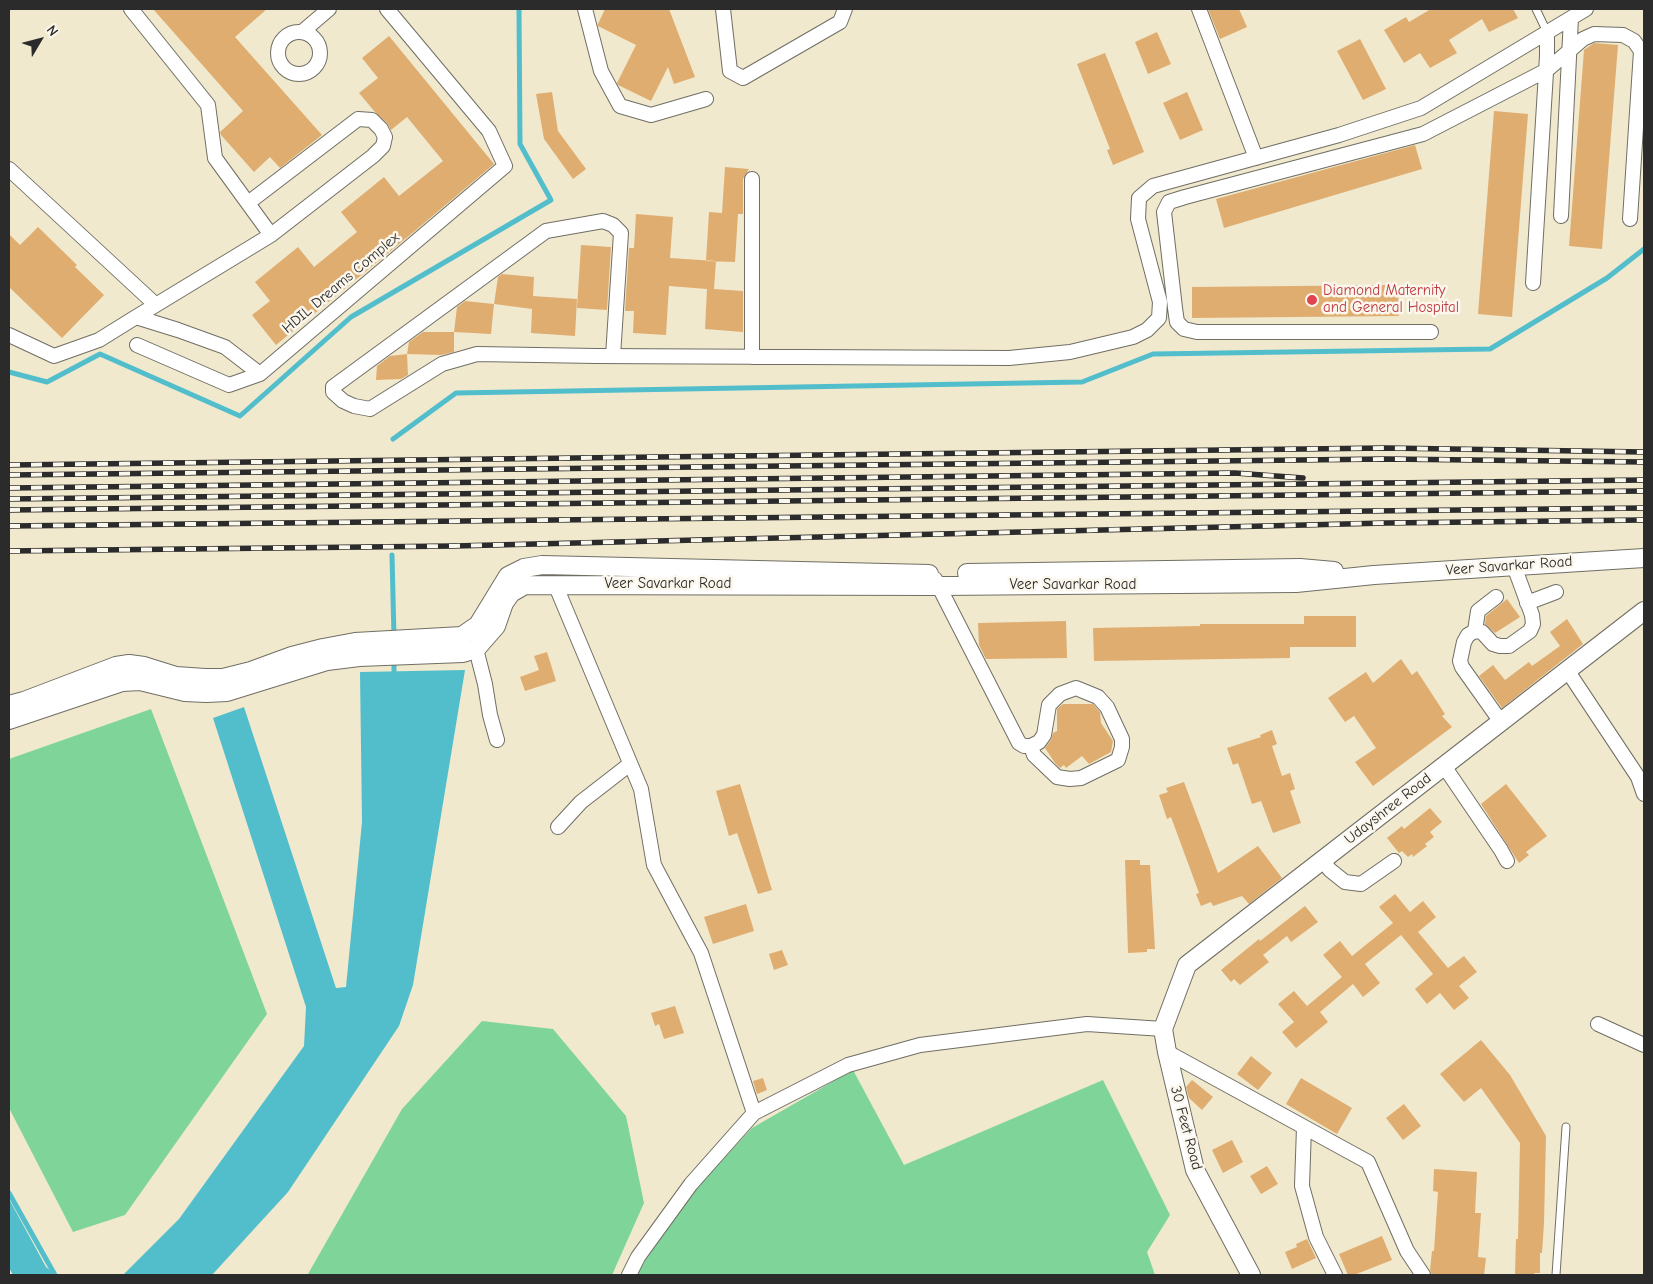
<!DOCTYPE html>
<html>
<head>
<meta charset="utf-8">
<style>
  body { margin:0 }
  #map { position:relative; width:1653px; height:1284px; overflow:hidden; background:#f0e9ce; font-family:"Comic Neue",sans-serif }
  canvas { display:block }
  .frame { position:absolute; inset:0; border:10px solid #2b2b2b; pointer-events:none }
  .north { position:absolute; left:15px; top:15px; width:50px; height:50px; -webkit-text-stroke:4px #fbf7ec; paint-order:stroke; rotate:53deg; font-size:14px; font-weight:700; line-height:20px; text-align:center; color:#2b2b2b }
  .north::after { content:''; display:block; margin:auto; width:18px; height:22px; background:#2b2b2b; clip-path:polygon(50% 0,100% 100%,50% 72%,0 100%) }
</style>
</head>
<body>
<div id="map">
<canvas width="1653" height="1284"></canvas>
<div class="frame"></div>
<div class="north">N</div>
</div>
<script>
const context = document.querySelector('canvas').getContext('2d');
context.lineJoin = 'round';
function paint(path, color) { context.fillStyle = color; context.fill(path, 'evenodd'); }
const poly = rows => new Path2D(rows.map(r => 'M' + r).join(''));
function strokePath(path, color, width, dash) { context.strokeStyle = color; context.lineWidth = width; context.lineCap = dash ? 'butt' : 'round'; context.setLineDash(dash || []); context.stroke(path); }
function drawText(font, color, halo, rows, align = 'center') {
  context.font = font + ' "Comic Neue",sans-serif'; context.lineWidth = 5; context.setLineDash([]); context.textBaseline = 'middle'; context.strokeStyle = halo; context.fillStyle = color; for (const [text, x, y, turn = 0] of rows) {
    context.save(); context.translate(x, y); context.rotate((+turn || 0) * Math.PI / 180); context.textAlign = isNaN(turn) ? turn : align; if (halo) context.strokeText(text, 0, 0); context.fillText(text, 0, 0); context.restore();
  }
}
const green = poly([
  [151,709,267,1014,125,1215,73,1232,9,1108,9,759],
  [482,1021,553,1029,626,1116,644,1203,612,1275,310,1275,308,1274,402,1109],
  [853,1070,904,1165,1103,1080,1170,1215,1147,1252,1155,1275,637,1275,638,1271,693,1192,752,1128]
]);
const water = poly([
  [465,670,413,985,399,1026,288,1192,212,1275,123,1275,179,1219,304,1046,306,1007,213,718,244,707,336,988,346,987,362,822,360,672],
  [9,1199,46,1267,56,1275,13,1275,9,1268]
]);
const stream = poly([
  [9,372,47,382,100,354,240,416,351,317,551,200,520,144,519,9],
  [393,439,456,393,1082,382,1153,354,1490,349,1607,278,1644,249],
  [392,555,394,637],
  [394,658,394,677],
  [9,1193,55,1275]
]);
const building = poly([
  [153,9,267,9,235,37,322,135,280,168,270,157,254,172,221,135,220,132,243,111],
  [605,9,669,9,695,77,674,84,668,67,651,101,618,85,617,83,636,45,598,26,598,24],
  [1208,9,1239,9,1247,27,1220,39],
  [1431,9,1513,9,1518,18,1489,32,1482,19,1449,40,1457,53,1430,68,1420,53,1404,63,1384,30,1406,17,1409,22],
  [1157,32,1171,64,1148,74,1135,42],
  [389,36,494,164,410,235,276,345,252,315,270,301,255,282,298,247,314,267,357,232,341,212,384,177,399,196,443,161,407,117,391,130,387,123,375,112,359,93,378,78,362,58],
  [1360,39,1386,89,1363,100,1337,51],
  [1594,43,1618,45,1602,249,1569,246,1584,50],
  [1105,53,1144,152,1113,165,1107,150,1110,149,1077,64],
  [552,92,558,131,586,169,573,179,544,139,536,94],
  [1187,92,1203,130,1180,140,1163,103],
  [1494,111,1528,114,1512,317,1478,314],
  [1415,145,1422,169,1224,228,1216,199],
  [725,167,749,169,743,179,743,214,738,214,735,262,706,261,709,212,722,213],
  [636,214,673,217,670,258,716,261,714,289,743,291,743,332,705,329,707,289,669,286,666,335,633,333,634,311,625,311,629,248,634,248],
  [38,227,77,265,75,267,104,295,62,338,9,287,9,234,20,245],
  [581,245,611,247,607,310,577,308],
  [502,274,534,277,533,296,577,299,575,336,531,333,532,309,494,304,498,277],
  [1398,285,1399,316,1192,318,1192,287],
  [465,301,494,304,491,334,454,332,457,307],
  [423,332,454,332,454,352,441,355,407,354,409,342],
  [407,354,408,375,401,379,376,380,377,366,390,356],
  [1507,599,1520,617,1495,633,1485,624,1486,616],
  [1304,616,1356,616,1356,647,1290,647,1290,658,1094,661,1093,628,1200,626,1200,624,1304,624],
  [1567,619,1583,644,1502,708,1479,676,1493,665,1505,680,1529,662,1532,666,1560,646,1550,632],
  [1066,621,1067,658,986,659,979,645,978,623],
  [547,652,556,681,525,691,520,677,539,670,534,656],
  [1401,659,1412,675,1417,671,1445,714,1442,716,1452,727,1373,786,1355,762,1376,748,1354,716,1345,722,1328,698,1366,672,1373,683],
  [1063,704,1093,704,1100,712,1101,723,1113,741,1111,752,1089,764,1082,756,1066,768,1064,765,1060,768,1055,763,1045,748,1051,740,1053,733,1057,731,1057,709],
  [1272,730,1277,744,1272,746,1282,776,1290,773,1295,789,1290,791,1301,823,1273,833,1261,801,1252,804,1238,763,1233,765,1227,748,1261,737,1260,735],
  [1184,782,1218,873,1258,846,1282,878,1249,904,1242,896,1213,906,1211,902,1201,906,1196,894,1199,893,1171,817,1167,819,1159,795,1168,792,1166,788],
  [740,784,772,890,758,894,737,833,729,836,716,791],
  [1506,784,1547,836,1526,852,1529,855,1519,863,1481,804],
  [1430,808,1442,822,1430,832,1434,837,1425,844,1427,846,1413,857,1412,854,1408,857,1402,851,1399,853,1387,838,1402,826,1404,829],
  [1125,860,1140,860,1140,865,1150,865,1155,949,1147,949,1147,952,1128,953],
  [1395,894,1410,912,1423,901,1436,917,1418,932,1448,968,1464,956,1477,972,1459,986,1469,998,1454,1010,1440,993,1427,1004,1415,989,1433,974,1401,935,1365,964,1380,983,1363,997,1353,984,1320,1012,1328,1022,1296,1048,1282,1032,1294,1022,1278,1004,1294,991,1307,1006,1342,977,1323,955,1340,941,1352,956,1393,923,1379,907],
  [746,904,754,931,713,944,704,917],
  [1305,906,1318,922,1291,942,1287,936,1263,955,1269,962,1240,985,1234,979,1231,982,1221,970,1259,939,1260,941],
  [782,950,788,965,774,970,769,954],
  [675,1006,684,1033,664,1039,659,1024,655,1026,651,1013],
  [1481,1040,1510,1075,1546,1136,1544,1223,1542,1253,1540,1253,1540,1273,1534,1273,1534,1275,1515,1275,1516,1239,1518,1239,1520,1143,1481,1088,1464,1102,1440,1074],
  [1251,1056,1272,1073,1258,1090,1237,1074],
  [763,1078,767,1090,757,1094,753,1081],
  [1301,1078,1352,1108,1337,1134,1286,1104],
  [1192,1080,1213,1097,1202,1110,1189,1098,1186,1087],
  [1404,1104,1421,1126,1403,1140,1386,1118],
  [1232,1140,1243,1162,1223,1173,1212,1150],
  [1267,1166,1278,1184,1261,1194,1250,1176],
  [1434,1169,1477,1172,1475,1213,1481,1213,1478,1257,1486,1258,1484,1275,1432,1275,1430,1270,1432,1251,1434,1251,1438,1192,1433,1191],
  [1382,1236,1392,1260,1354,1275,1348,1275,1339,1254],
  [1307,1239,1316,1258,1292,1269,1285,1252,1297,1247,1296,1244]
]);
const service = poly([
  [1536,9,1547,32],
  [1556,1275,1566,1127]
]);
const minor = poly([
  [131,9,208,105,215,158,271,235],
  [585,9,601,71,620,106,651,115,706,99],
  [723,9,730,71,743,78,840,22,845,9],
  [1199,9,1256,158],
  [302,32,329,9],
  '278 53a21 21 0 1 1 42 0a21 21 0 1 1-42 0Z',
  [9,169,156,305],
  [1561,216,1571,18],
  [1533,283,1547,56,1547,32],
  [136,317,271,235,373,156,383,146,385,137,381,129,372,120,358,119,248,203],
  [1431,332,1197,332,1184,329,1177,322,1175,308,1164,212,1169,202,1185,197,1423,134,1547,70,1583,39,1594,34,1623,35,1634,41,1641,51,1630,219],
  [9,335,54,356,99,340,136,317,178,330,225,347,260,374],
  [137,345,229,385,260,374,505,166,489,131,387,9],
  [613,356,621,233,613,225,603,221,546,231,333,387,333,392,343,401,354,406,370,409,442,364,477,354,596,356,1009,358,1070,352,1133,337,1147,330,1159,318,1160,302,1138,219,1139,198,1153,186,1339,135,1421,108,1586,9],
  [752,357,752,179],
  [935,579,1019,743,1024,746,1031,746,1039,742,1044,735,1049,705,1060,694,1076,688,1098,697,1107,707,1122,739,1122,747,1118,760,1081,778,1070,779,1057,777,1034,755,1031,746],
  [555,584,641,789,654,865,701,953,754,1113],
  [1527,603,1556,592],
  [1475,631,1478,611,1496,597],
  [476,649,485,684,490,715,497,740],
  [1567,670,1638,777,1644,794],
  [1501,722,1462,667,1460,661,1464,642,1468,635,1475,631,1482,632,1493,644,1500,646,1509,646,1530,631,1533,624,1532,615,1514,566],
  [1444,766,1501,850,1507,861],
  [558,827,581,802,630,764],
  [1322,860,1330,870,1345,882,1361,884,1394,861],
  [1598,1024,1644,1045],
  [1167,1052,1368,1162,1407,1251,1423,1275],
  [1304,1127,1302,1186,1316,1237,1335,1275],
  [629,1275,638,1257,691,1184,754,1113,848,1065,920,1045,1087,1024,1163,1029]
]);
const tertiary = poly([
  [967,573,1300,568,1334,571],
  [9,705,24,701,116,666,129,664,144,666,176,676,205,678,223,678,251,671,292,656,323,648,355,642,462,636,478,625,508,576,524,568,542,565,929,574],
  [9,720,122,682,140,681,185,692,206,693,227,692,327,661,359,657,463,653,476,649,496,626,504,603,511,593,525,585,938,586,1296,583,1374,575,1644,558],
  [1251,1275,1195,1170,1167,1052,1163,1029,1187,965,1644,611]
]);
const rail = poly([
  [9,465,1386,448,1644,452],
  [9,475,1386,459,1644,462],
  [9,488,1235,473,1303,478],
  [9,499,1644,480],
  [9,510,1644,491],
  [9,526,1644,508],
  [9,551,454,546,1386,523,1644,520]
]);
const markers = [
  [1312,300,6,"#e0444e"]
];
const streetNames = [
  ["HDIL Dreams Complex",341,283,-40],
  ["Veer Savarkar Road",1509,566,-4],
  ["Veer Savarkar Road",668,584],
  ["Veer Savarkar Road",1073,585],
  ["Udayshree Road",1388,809,-38],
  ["30 Feet Road",1186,1128,75]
];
const healthNames = [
  ["Diamond Maternity",1323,291],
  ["and General Hospital",1323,308]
];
paint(green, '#7fd599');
paint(water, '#52becc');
strokePath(stream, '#52becc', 5);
paint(building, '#e0ad70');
strokePath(service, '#706e64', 9);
strokePath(minor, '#706e64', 16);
strokePath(tertiary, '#706e64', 20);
strokePath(service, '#fff', 7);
strokePath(minor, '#fff', 14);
strokePath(tertiary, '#fff', 18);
strokePath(rail, '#2b2b2b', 5.5);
strokePath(rail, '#fbf7ec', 4, [11]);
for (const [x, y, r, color] of markers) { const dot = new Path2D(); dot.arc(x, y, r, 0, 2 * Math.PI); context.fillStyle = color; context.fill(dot); strokePath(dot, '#fbf7ec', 2); }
drawText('15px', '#2b2b2b', '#fbf7ec', streetNames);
drawText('15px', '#be3a42', '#fbf7ec', healthNames, 'left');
</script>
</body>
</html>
